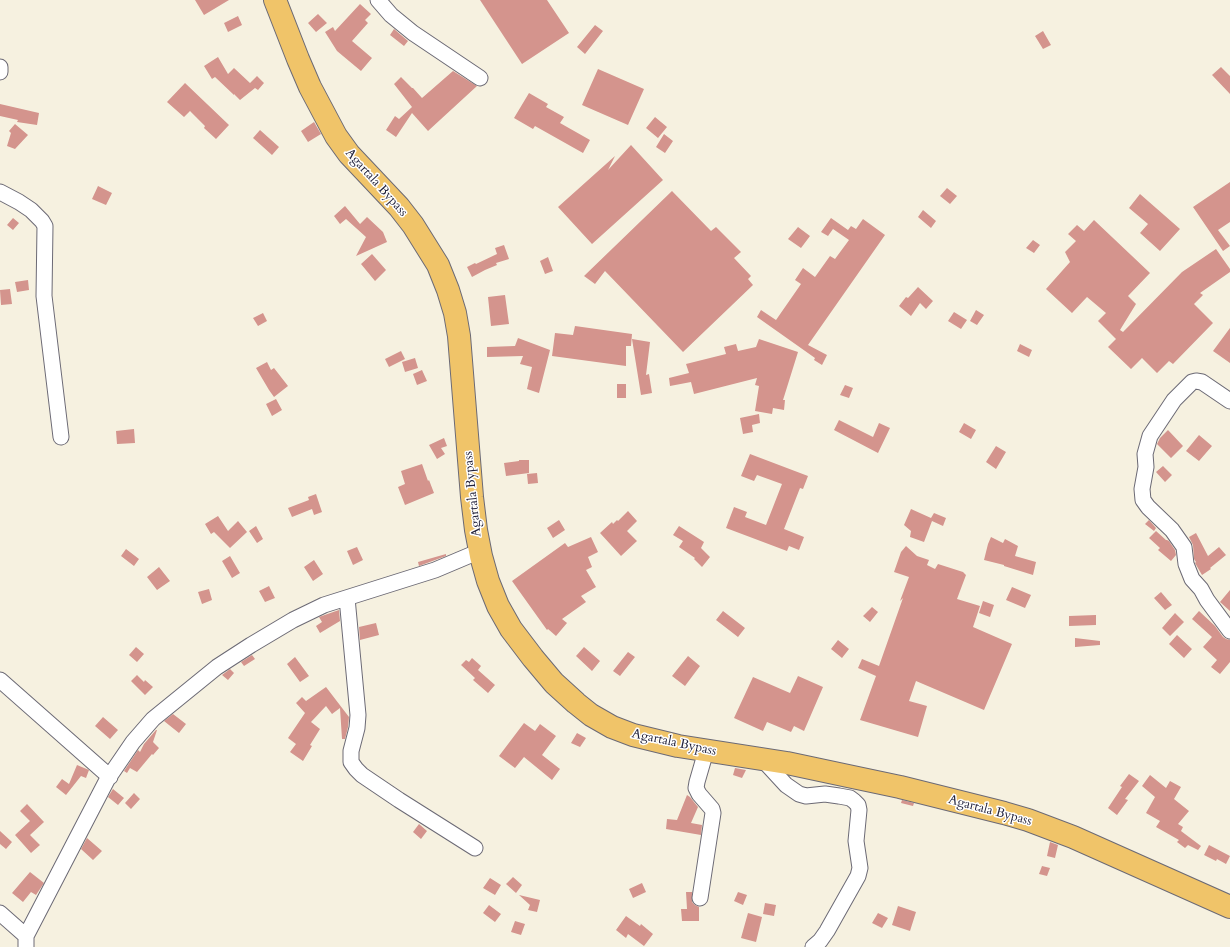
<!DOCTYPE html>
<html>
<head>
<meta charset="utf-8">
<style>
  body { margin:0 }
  canvas { display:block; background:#f6f1e0 }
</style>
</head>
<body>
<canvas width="1230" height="947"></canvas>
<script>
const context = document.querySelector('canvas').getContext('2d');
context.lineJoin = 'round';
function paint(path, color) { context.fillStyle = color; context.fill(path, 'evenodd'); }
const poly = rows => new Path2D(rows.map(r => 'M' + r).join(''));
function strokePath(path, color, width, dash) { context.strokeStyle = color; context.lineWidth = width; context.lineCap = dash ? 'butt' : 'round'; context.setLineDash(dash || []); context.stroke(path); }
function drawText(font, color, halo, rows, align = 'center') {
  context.font = font + ' Cardo,serif'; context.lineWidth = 3; context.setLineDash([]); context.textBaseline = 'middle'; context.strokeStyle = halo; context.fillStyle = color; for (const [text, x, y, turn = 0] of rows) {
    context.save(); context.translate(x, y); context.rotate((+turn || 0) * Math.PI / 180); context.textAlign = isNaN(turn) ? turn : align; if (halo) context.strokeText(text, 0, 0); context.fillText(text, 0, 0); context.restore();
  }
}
const building = poly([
  [195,0,229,0,204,15],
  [480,0,547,0,569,33,522,64],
  [360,4,371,14,365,20,368,23,352,41,372,58,361,71,337,51,325,32,333,27,335,31],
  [318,14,327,23,316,32,308,23],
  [238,16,242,25,228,32,224,23],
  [595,25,603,31,585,54,577,47],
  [394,29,408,41,404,46,390,35],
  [1043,31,1051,45,1043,49,1035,36],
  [218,57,228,74,234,68,250,83,257,76,264,83,258,90,255,88,240,100,234,94,234,95,215,77,212,79,204,66],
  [1221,67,1230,76,1230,94,1212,75],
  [598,69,644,89,628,125,582,105],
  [453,71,477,86,428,131,412,113,396,137,386,130,395,116,399,119,412,107,394,84,401,77,412,88,413,88,422,98],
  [185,83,229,125,216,139,204,128,205,126,190,111,184,117,167,102],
  [529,93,548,104,546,107,564,117,560,123,590,140,583,153,535,126,533,129,514,118],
  [0,104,39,113,37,125,17,122,18,120,0,116],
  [655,117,667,127,658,138,646,128],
  [314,122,321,134,308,142,301,131],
  [15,124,28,135,15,149,7,146,11,133,9,131],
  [260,130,279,147,272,155,253,138],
  [664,134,673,141,665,153,656,147],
  [631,145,663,180,592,244,558,207,615,156,608,170],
  [1230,182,1230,222,1218,230,1230,246,1223,251,1193,207],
  [98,186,112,193,106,205,92,199],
  [947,188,957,196,950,204,940,196],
  [672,191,711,231,716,227,741,252,734,258,751,276,748,279,753,285,683,352,605,271,595,284,584,276],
  [1140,194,1180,229,1160,251,1140,233,1148,224,1129,208],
  [345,206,360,224,367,217,383,232,387,242,356,256,366,237,346,219,340,224,334,216],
  [923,210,936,221,931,228,918,217],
  [13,218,19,223,13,230,7,225],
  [831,218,848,230,851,226,856,229,863,219,885,235,808,345,827,355,822,365,814,360,815,358,757,317,761,310,776,320,801,284,795,280,803,268,815,277,830,256,835,259,849,240,833,229,828,236,821,232],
  [1094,220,1150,273,1128,296,1136,304,1120,330,1123,332,1182,272,1216,249,1230,269,1230,272,1200,293,1203,295,1194,304,1213,323,1173,364,1169,361,1157,373,1142,358,1131,369,1108,347,1116,339,1098,321,1106,313,1087,297,1072,313,1046,289,1070,262,1065,252,1076,241,1068,234,1077,225,1084,231],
  [798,227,810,236,801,248,788,239],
  [1033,240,1040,245,1034,253,1026,248],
  [504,245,509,259,496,263,497,265,485,270,472,277,467,267,475,263,476,264,497,254,495,248],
  [372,254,386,270,375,281,361,264],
  [548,257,553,271,545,274,540,261],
  [28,280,29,290,17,292,15,282],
  [918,287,933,301,926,309,920,303,911,316,899,306,906,297,908,298],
  [10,289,12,304,1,305,0,290],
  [505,295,509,324,491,326,488,297],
  [976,310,984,315,977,325,970,321],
  [954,312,967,320,961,329,948,321],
  [263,313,267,321,258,326,253,318],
  [575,326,632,334,631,346,626,346,626,366,552,356,555,333,573,335],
  [1230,328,1230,363,1213,351],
  [518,338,550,350,539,393,527,389,532,367,520,364,523,356,487,357,487,347,515,346],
  [632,339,650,342,646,375,649,374,652,393,641,395],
  [759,339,798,352,783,400,785,400,784,410,773,408,772,414,755,411,759,386,755,385,757,378,694,394,691,382,670,386,669,378,689,373,686,364,726,354,724,347,736,344,738,351,756,347],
  [1020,344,1032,350,1029,357,1017,351],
  [401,351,405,359,389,367,385,359],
  [415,358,418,368,405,372,402,362],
  [267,362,271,370,274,368,288,386,274,397,269,390,256,368],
  [422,370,427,381,417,385,413,374],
  [617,384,626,384,626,398,617,398],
  [845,385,853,388,849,398,840,395],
  [276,399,282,410,272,416,266,404],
  [759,414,760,423,752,425,753,432,743,434,740,418],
  [839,420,873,437,879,423,890,428,878,453,834,430],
  [964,423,976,430,971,439,959,432],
  [134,429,135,443,117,444,116,431],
  [1168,430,1183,446,1171,458,1157,444,1160,438],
  [1199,435,1212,446,1199,461,1186,451],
  [444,438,447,446,441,448,445,454,437,459,429,445],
  [996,446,1006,452,996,469,986,462],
  [750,454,808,476,803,489,800,488,784,529,804,537,799,550,789,546,787,551,726,528,734,507,747,512,745,517,766,525,782,484,757,475,754,481,741,476],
  [519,460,529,460,529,473,506,476,504,463,519,461],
  [422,464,428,481,429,480,434,493,405,505,398,487,405,484,401,471],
  [1163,466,1172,475,1165,482,1156,472],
  [537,473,538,483,528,484,527,474],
  [316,494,322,512,314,515,312,509,292,517,288,508,309,500,308,497],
  [911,509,931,518,934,513,946,518,943,526,932,521,924,542,910,537,911,531,904,525],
  [628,511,637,521,627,531,637,541,621,556,600,533,612,522,613,524,617,520,618,521],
  [218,516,228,531,238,521,247,532,230,548,214,532,211,534,205,524],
  [559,520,565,530,553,538,547,528],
  [1149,520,1156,528,1154,531,1145,524],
  [256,526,263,539,257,543,249,531],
  [679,526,704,542,701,548,710,557,702,567,694,559,695,558,679,547,683,541,673,535],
  [1156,531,1166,540,1167,540,1169,541,1175,550,1176,555,1171,561,1158,550,1160,548,1149,538],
  [1196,533,1208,556,1219,547,1226,555,1210,568,1211,569,1202,575,1195,563,1196,562,1194,559,1193,545,1189,537],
  [591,537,598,552,588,557,592,567,586,570,596,587,581,596,586,602,562,619,567,623,556,636,548,629,547,630,512,581,565,543,568,547],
  [991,537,1003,543,1005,539,1018,546,1015,556,1036,562,1033,575,1004,566,1004,565,984,560,988,544],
  [906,546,917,556,929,560,927,565,935,569,938,564,963,572,966,575,957,599,980,606,973,627,1012,644,984,710,916,681,909,701,927,706,918,737,860,720,876,676,858,668,862,659,879,666,903,598,900,601,909,577,894,572,901,552],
  [357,547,363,560,353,565,347,551],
  [126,549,139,559,134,566,121,556],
  [446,554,446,556,419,566,418,562],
  [230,556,240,573,232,578,222,561],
  [314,560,323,574,313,581,304,567],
  [159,567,170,581,157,590,147,577],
  [269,586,275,598,265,602,259,591],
  [1012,587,1031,595,1025,608,1006,600],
  [209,589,212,600,202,604,198,592],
  [1230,590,1230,611,1220,602],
  [1161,592,1172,605,1165,610,1154,598],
  [983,601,994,605,990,617,979,613],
  [872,607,878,612,870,622,863,616],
  [339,610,340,621,320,633,316,626,322,622,319,617],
  [723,611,745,628,738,637,716,620],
  [1199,611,1215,626,1223,637,1226,639,1230,640,1230,662,1220,674,1211,667,1217,660,1203,647,1212,637,1192,619],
  [1175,613,1184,622,1170,636,1162,628],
  [1096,615,1096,625,1069,626,1069,616],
  [376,623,379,635,360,640,359,627],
  [1177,635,1192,649,1184,658,1169,644],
  [1075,638,1100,641,1100,645,1075,647],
  [838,640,849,649,842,658,831,649],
  [136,647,144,654,137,662,129,655],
  [584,647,600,661,592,671,576,656],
  [628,652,635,657,620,676,613,671],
  [252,655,255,659,244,666,241,662],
  [688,656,700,666,685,686,672,676],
  [295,657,309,676,300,682,287,664],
  [472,658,481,666,478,670,495,685,488,693,473,680,475,678,461,665,466,660,469,662],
  [230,669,234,673,228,680,222,675],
  [137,675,144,682,145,680,153,687,145,695,131,681],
  [798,676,823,687,804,731,794,726,791,732,767,722,763,731,734,718,753,677,790,693],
  [326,687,349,717,348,727,345,739,342,739,340,708,332,714,326,706,311,722,320,729,310,745,312,746,303,761,290,752,296,744,288,738,305,713,296,703,302,697,306,701],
  [173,714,186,724,179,733,164,721],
  [103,717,118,730,110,739,95,726],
  [524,723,535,731,540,724,556,736,542,755,560,769,552,780,524,757,515,768,499,756],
  [156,730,157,730,153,742,159,748,153,755,152,754,137,772,130,768,127,773,124,771,138,750,140,752,144,744],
  [577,733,586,738,580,747,571,743],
  [77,765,89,770,86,778,81,776,66,795,56,787,62,779,69,784],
  [735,768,746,770,742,778,733,775],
  [1129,774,1139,781,1125,799,1128,800,1117,815,1108,808,1122,787,1120,786],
  [1150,775,1166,788,1170,781,1181,787,1174,799,1189,811,1178,824,1183,827,1181,831,1201,846,1198,850,1188,845,1185,848,1177,842,1179,840,1156,827,1160,821,1146,813,1155,797,1142,786],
  [113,789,124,798,118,805,108,797],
  [134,793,140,799,131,809,125,803],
  [687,795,690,797,698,807,691,823,702,825,701,835,666,829,667,819,677,820],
  [902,800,914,803,913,806,901,803],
  [27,804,44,822,30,835,40,845,31,853,15,835,30,821,20,811],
  [419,824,427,831,421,839,413,832],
  [0,831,12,842,6,849,0,844],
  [87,838,102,851,93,860,81,849],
  [1050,842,1058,845,1055,858,1047,856],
  [1209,845,1230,856,1226,864,1217,859,1216,861,1204,855],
  [1042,866,1050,868,1047,876,1039,874],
  [30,872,44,883,36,895,31,892,23,902,12,893],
  [513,877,522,885,516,893,506,884],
  [490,878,501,885,495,895,483,888],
  [642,883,646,892,633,898,629,889],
  [686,892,692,892,692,902,695,905,699,907,699,921,682,921,681,909,687,909],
  [738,892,747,895,743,905,734,901],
  [519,895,540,900,537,912,528,910,530,905],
  [765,903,776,905,774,916,763,914],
  [489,905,501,914,495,922,483,913],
  [898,906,916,912,910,931,892,925],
  [748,913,762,917,756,942,741,938],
  [878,913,888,918,882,928,872,923],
  [626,916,640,926,641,924,653,934,644,946,628,934,626,938,616,930],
  [515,921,525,924,521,935,511,932]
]);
const minor = poly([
  [378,0,391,15,413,33,480,78],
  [0,67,0,72],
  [0,192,19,202,31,210,42,221,45,226,44,296,61,437],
  [1230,401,1202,382,1196,381,1192,382,1174,400,1150,436,1145,454,1146,467,1142,489,1143,500,1148,507,1172,530,1184,547,1186,564,1192,579,1201,589,1207,600,1230,631],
  [347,598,358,715,357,728,351,751,351,762,356,769,362,775,399,800,475,848],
  [0,680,110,777],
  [763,760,786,785,799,794,806,796,825,794,839,796,850,798,854,801,858,805,859,810,856,841,860,868,858,876,827,931,820,941,813,947],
  [700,898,713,813,712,809,699,794,696,788,697,782,706,751],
  [0,913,26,936],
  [26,947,26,936,107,780,133,742,153,719,217,667,251,645,293,620,324,605,435,570,480,551]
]);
const highway = poly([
  [275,0,298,59,310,87,336,136,349,154,399,207,413,225,438,265,448,290,455,313,459,336,472,497,476,530,481,556,488,581,498,606,511,629,533,658,554,683,576,703,591,715,612,727,633,735,678,746,787,763,848,776,900,787,1004,813,1028,820,1073,837,1230,907]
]);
const streetNames = [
  ["Agartala Bypass",376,183,48],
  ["Agartala Bypass",473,494,-96],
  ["Agartala Bypass",674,743,12],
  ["Agartala Bypass",990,811,15]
];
paint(building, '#d4948d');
strokePath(minor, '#6c6a75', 17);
strokePath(highway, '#6c6a75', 24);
strokePath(minor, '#fff', 15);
strokePath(highway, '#f0c469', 22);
drawText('13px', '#22223b', '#fff', streetNames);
</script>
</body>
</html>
